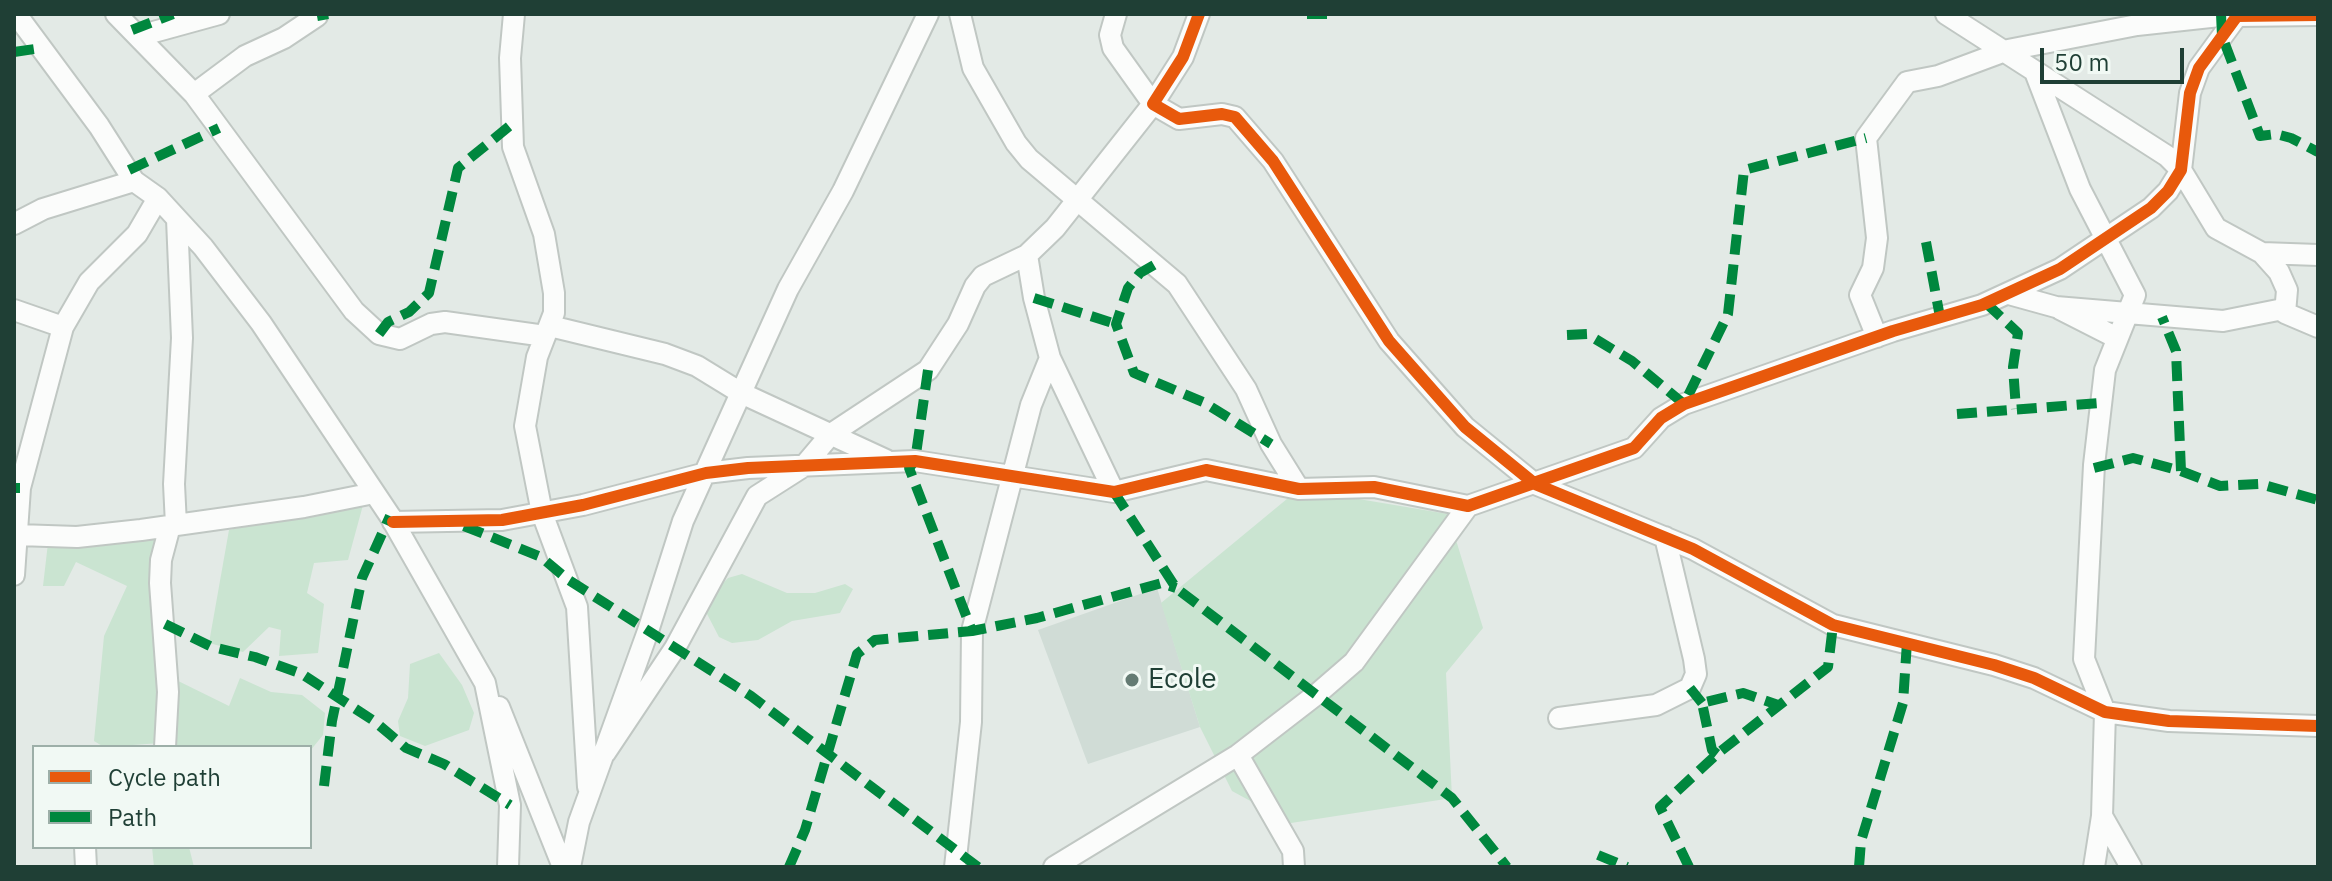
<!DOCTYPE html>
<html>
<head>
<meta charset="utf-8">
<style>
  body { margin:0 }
  #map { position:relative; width:2332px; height:881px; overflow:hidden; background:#e3eae6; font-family:"IBM Plex Sans",sans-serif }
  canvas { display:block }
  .frame { position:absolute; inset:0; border:16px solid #1f3f35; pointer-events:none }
  .legend { position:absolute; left:32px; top:745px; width:280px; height:104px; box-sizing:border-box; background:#f1f9f4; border:2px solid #9dafa8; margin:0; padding:10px 14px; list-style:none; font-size:24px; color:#1f3f35 }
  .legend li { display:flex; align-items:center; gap:16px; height:40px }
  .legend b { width:40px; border:2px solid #9dafa8 }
  .scale { position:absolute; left:2040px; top:48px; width:144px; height:36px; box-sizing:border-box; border:4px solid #1f3f35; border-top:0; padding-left:10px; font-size:24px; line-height:28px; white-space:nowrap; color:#1f3f35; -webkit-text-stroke:6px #f1f9f4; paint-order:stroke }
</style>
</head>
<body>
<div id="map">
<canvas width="2332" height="881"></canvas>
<div class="frame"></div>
<ul class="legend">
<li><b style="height:10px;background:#e8590c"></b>Cycle path</li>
<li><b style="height:10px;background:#00873e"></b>Path</li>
</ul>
<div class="scale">50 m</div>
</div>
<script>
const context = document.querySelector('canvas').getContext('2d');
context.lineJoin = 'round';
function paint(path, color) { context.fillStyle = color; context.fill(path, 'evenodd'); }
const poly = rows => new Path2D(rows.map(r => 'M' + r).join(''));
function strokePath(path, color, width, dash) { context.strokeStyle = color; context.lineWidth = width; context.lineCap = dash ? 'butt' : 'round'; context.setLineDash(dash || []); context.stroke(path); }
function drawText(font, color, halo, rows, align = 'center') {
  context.font = font + ' "IBM Plex Sans",sans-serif'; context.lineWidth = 6; context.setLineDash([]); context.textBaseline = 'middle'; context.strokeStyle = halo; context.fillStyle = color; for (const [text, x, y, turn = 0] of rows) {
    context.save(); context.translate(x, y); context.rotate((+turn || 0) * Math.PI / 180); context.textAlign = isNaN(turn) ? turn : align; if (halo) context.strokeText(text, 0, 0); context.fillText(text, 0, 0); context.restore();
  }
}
const built = poly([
  [1157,588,1200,727,1088,764,1038,630]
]);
const green = poly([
  [1299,489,1448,514,1483,628,1446,673,1452,798,1291,823,1232,791,1200,727,1161,603],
  [363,505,348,560,314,563,307,593,324,604,318,653,279,656,281,630,269,627,243,652,209,643,229,530,318,509],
  [166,533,168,676,229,706,240,678,271,692,302,695,325,713,323,735,310,751,310,747,162,747,161,743,104,747,94,741,104,636,127,586,76,562,64,586,43,586,48,543],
  [742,574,787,593,815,593,845,584,853,589,840,613,792,621,758,640,732,643,719,637,706,612,711,595,728,578],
  [439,653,462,685,474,713,469,730,425,746,400,736,398,721,408,698,410,664],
  [152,847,189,847,194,867,154,867]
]);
const minor = poly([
  [16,14,99,126,134,181,158,198,203,247,261,323,390,516,485,683,510,805,508,867],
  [116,14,194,94,354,311,379,334,400,339,431,324,445,322,545,336],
  [514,14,510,58,513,147,544,234,554,293,554,313,537,357,525,426,542,513,577,607,588,787],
  [960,14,973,68,1016,143,1029,159,1177,284,1246,389,1271,444,1299,489],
  [1199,14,1183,57,1153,104,1179,119,1222,114,1235,117,1273,161,1389,341,1465,427,1535,484,1693,549,1833,625,1994,665,2034,678,2105,712,2169,721,2318,726],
  [1946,14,2167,156,2181,170,2216,228,2262,253,2279,272,2287,290,2285,313,2318,327],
  [139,36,219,14],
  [2035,72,2080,189,2135,295,2105,370,2094,465,2084,659,2105,712,2102,816,2131,867],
  [194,94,245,56,284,38,317,16],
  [14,224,43,209,134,181],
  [2262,253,2318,255],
  [1027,255,1034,298,1050,358,1114,492],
  [2009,294,2056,307,2223,321,2283,309],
  [2060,309,2117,338],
  [14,310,63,327],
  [550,326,665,354,697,366,741,393,886,460],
  [1877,337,1860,295,1873,268,1877,238,1866,138,1907,82,1938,76,2008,50,2137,25,2238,14],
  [393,522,502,520,583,505,706,473,748,468,915,461,1114,492,1206,470,1299,489,1374,487,1468,506,1634,448,1661,418,1684,404,1893,331,1982,305,2060,269,2151,208,2168,191,2181,170,2190,93,2199,68,2237,16,2318,15],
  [176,525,174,484,182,338,177,219],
  [18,535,77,537,141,530,304,507,374,493],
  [14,575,20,488,63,327,89,282,137,234,158,198],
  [499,707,563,867],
  [1559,718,1656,705,1690,688,1696,674,1694,659,1665,537],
  [165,747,168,692,160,583,161,560,170,526],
  [605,753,675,648,757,496,804,466,831,434,928,370,958,324,975,286,983,276,1027,255,1055,228,1153,104,1113,48,1110,35,1116,14],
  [1238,755,1293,851,1294,867],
  [85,847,86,867],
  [570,867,579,822,648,631,683,521,788,289,843,191,928,14],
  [955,867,971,722,972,631,1031,405,1050,358],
  [1054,867,1238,755,1317,694,1354,662,1468,506],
  [2094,867,2102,816]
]);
const quiet = poly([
  [1307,14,1327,14],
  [2221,14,2222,36,2260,136,2276,134,2291,138,2318,152],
  [317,16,328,14],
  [132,30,173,14],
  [14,52,42,48],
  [129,170,219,128],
  [1926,242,1940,317],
  [1154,265,1140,273,1128,288,1116,324,1134,373,1203,402,1271,444],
  [1034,298,1116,324],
  [1986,303,2018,333,2013,367,2016,409],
  [379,334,388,322,409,312,429,293,458,168,512,124],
  [1567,335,1587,334,1632,361,1684,404,1728,314,1744,170,1866,138],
  [928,370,915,461,909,468,972,631,1037,618,1162,583,1176,588],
  [1957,414,2101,403],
  [2094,468,2133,458,2181,471,2176,351,2162,317],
  [2181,471,2220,486,2260,484,2318,500],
  [14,488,20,488],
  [1114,492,1176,588,1452,798,1507,867],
  [464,526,541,557,567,579,751,696,978,867],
  [165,624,212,647,255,657,302,674,374,721,406,748,444,764,510,805],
  [1690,688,1702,703],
  [1717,754,1712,750,1702,703,1743,693,1781,706],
  [324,786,332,721,362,578,390,516],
  [33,812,34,812],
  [1598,855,1627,867],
  [789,867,805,830,857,654,875,640,972,631],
  [1689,867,1660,807,1717,754,1828,667,1833,625],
  [1859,867,1861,841,1903,703,1907,642]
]);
const cycleway = poly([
  [1199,14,1183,57,1153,104,1179,119,1222,114,1235,117,1273,161,1389,341,1465,427,1535,484,1693,549,1833,625,1994,665,2034,678,2105,712,2169,721,2318,726],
  [393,522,502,520,583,505,706,473,748,468,915,461,1114,492,1206,470,1299,489,1374,487,1468,506,1634,448,1661,418,1684,404,1893,331,1982,305,2060,269,2151,208,2168,191,2181,170,2190,93,2199,68,2237,16,2318,15]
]);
const markers = [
  [1132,680,8,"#647b73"]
];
const poiNames = [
  ["Ecole",1148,680]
];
paint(built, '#d0dcd6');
paint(green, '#cae4d1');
strokePath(minor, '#c0c7c3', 24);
strokePath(minor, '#fbfcfb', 20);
strokePath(quiet, '#00873e', 10, [20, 10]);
strokePath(cycleway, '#e8590c', 12);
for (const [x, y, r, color] of markers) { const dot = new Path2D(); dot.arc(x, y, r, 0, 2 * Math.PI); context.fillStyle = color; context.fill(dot); strokePath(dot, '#f1f9f4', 3); }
drawText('28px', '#1f3f35', '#f1f9f4', poiNames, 'left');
</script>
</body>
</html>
